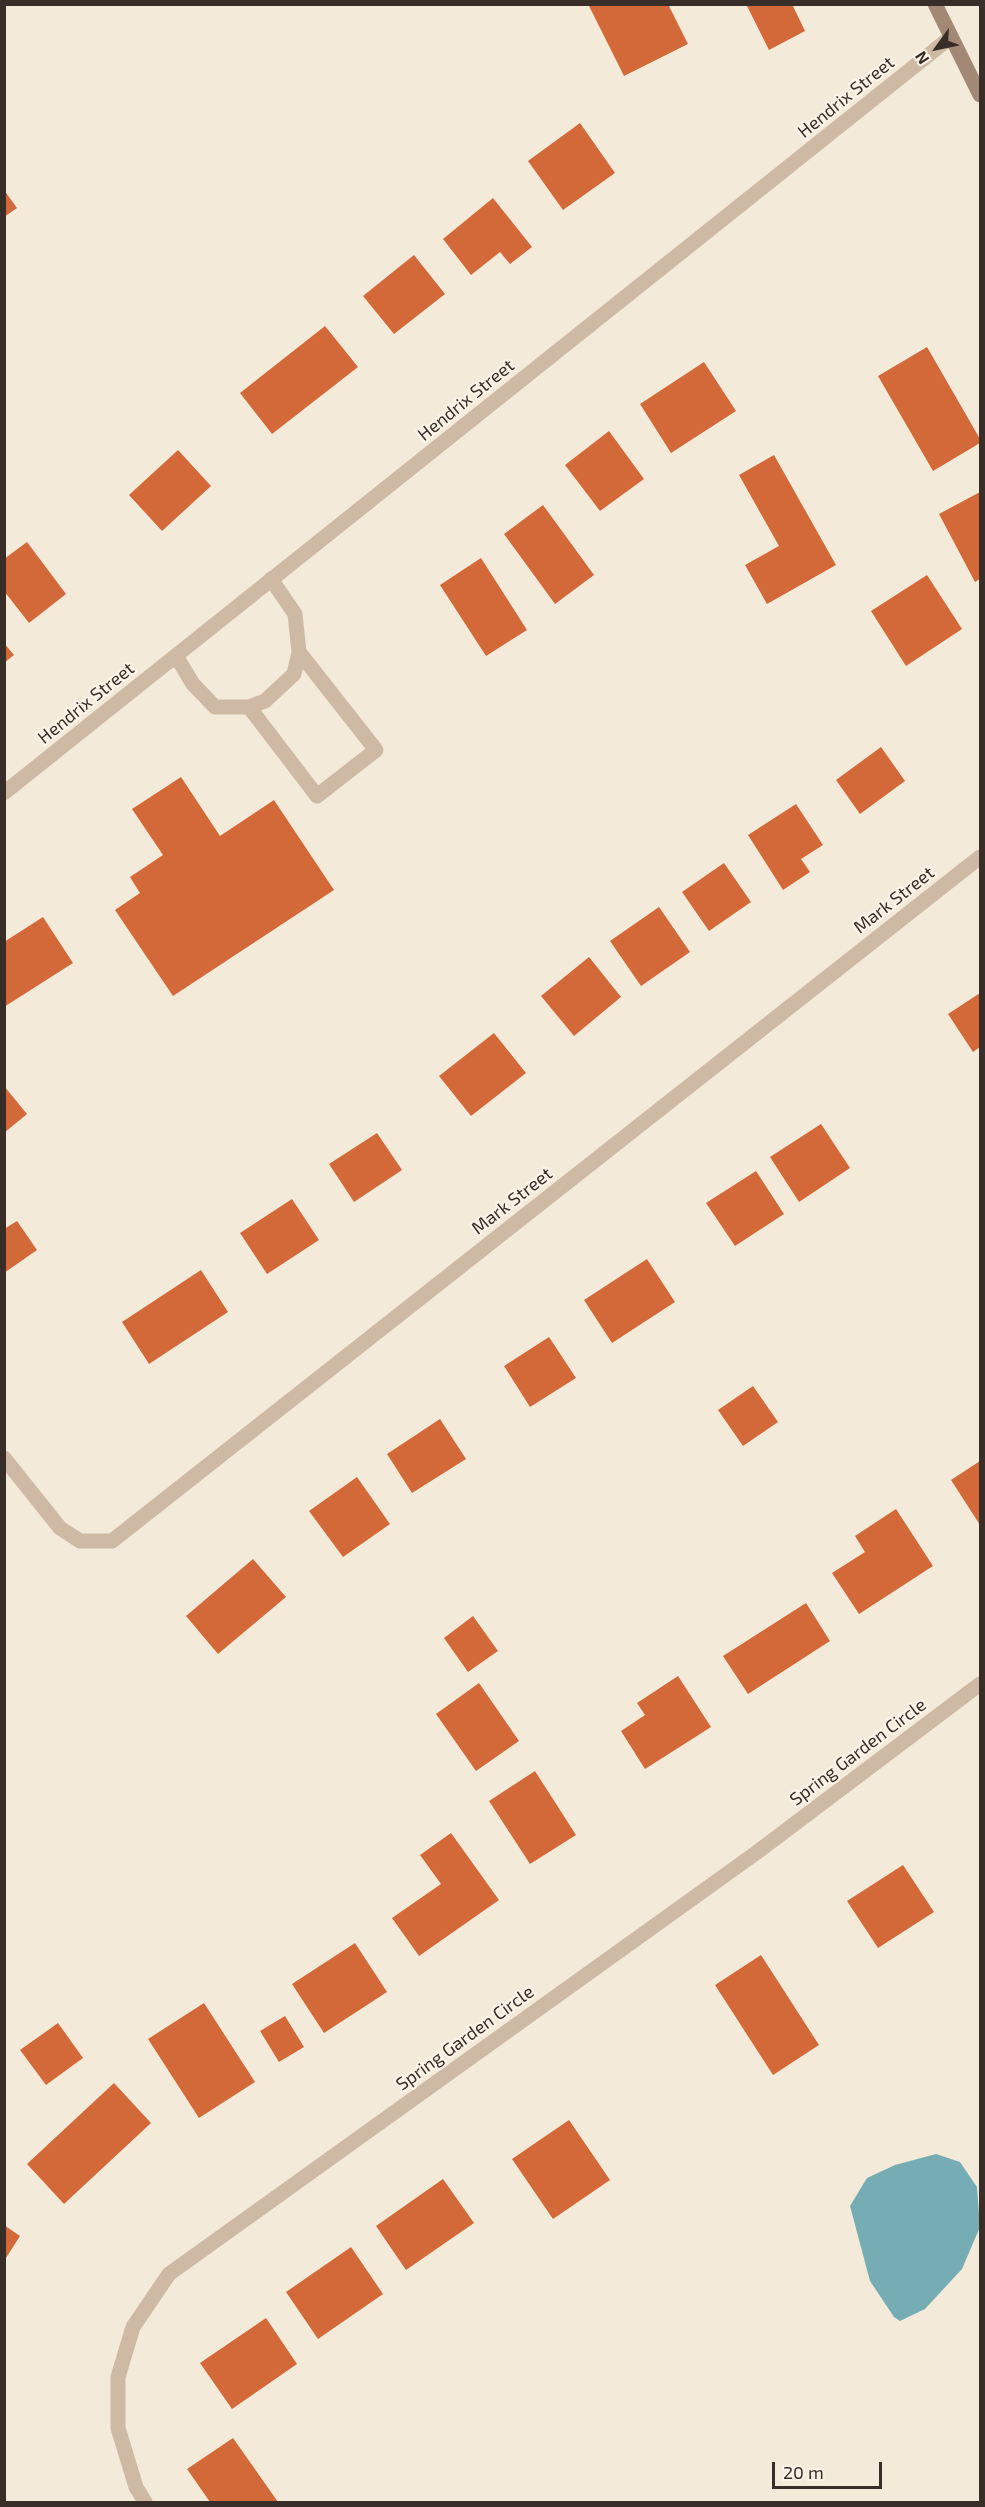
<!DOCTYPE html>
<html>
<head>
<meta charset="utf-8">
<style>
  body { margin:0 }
  #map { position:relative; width:985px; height:2507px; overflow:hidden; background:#f4eada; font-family:"Exo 2",sans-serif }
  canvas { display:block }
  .frame { position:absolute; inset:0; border:6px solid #382d27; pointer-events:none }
  .north { position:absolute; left:907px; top:18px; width:60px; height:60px; -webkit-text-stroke:4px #fbf3e7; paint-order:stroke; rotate:237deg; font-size:16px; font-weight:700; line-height:24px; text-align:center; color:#382d27 }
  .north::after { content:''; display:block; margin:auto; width:21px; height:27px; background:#382d27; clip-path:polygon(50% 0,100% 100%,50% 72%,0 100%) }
  .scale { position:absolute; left:772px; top:2462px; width:110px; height:27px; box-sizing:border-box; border:3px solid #382d27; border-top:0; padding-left:8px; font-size:18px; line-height:21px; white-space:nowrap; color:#382d27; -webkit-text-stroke:4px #fbf3e7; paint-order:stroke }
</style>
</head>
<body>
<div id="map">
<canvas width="985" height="2507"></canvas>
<div class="frame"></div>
<div class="north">N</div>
<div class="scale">20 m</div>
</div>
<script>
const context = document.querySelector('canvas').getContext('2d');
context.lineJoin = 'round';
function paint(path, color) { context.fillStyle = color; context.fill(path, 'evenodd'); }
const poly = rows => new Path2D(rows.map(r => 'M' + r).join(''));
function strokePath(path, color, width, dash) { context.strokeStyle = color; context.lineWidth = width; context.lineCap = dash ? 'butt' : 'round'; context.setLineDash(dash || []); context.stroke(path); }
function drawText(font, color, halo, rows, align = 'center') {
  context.font = font + ' "Exo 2",sans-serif'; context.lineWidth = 4.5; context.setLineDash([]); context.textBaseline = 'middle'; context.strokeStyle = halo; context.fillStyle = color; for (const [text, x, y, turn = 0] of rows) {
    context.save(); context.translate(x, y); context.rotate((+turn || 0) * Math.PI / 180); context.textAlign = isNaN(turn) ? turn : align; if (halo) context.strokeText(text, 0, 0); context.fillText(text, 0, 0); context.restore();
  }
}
const water = poly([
  [936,2154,960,2162,977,2187,980,2227,962,2269,925,2309,900,2321,894,2317,870,2281,850,2206,867,2178,895,2165]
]);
const building = poly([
  [588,4,668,4,688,44,624,76],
  [746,4,792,4,805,31,769,50],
  [580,123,615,173,563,210,528,161],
  [4,190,17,208,4,217],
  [493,198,532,247,510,264,500,252,471,275,443,239],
  [414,255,445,294,394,334,363,296],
  [325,326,358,367,272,434,240,393],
  [927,347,980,439,980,443,933,471,878,376],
  [704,362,736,411,671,453,640,404],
  [609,431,644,479,600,511,565,465],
  [178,450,211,486,162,531,129,495],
  [774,455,836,565,767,604,745,565,779,546,739,475],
  [980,492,980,579,975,582,939,514],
  [543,505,594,575,555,604,504,534],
  [27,542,66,594,29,623,4,591,4,559],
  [481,558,527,630,486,656,440,585],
  [927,575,962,629,906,666,871,611],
  [4,643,14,655,4,663],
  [881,747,905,781,860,814,836,780],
  [181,777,220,836,274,800,334,890,173,996,115,910,140,893,130,877,163,855,132,809],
  [796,804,823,845,801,859,810,872,783,890,748,835],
  [724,863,751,902,709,931,682,892],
  [659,907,690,952,641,986,610,941],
  [43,917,73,963,4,1007,4,942],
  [589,957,621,997,574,1036,541,996],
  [980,993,980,1047,973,1052,948,1014],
  [494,1033,526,1073,471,1116,439,1076],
  [4,1086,27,1114,4,1133],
  [821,1124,850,1168,799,1202,770,1157],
  [377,1133,402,1170,354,1202,329,1164],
  [756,1171,784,1214,735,1246,706,1203],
  [292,1199,319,1240,267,1274,240,1233],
  [17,1221,37,1250,4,1273,4,1229],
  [647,1259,675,1302,612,1343,584,1300],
  [201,1270,228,1312,149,1364,122,1322],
  [549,1337,576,1378,530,1407,504,1366],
  [753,1386,778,1422,743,1446,718,1410],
  [440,1419,466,1459,412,1493,387,1454],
  [980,1461,980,1525,951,1480],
  [357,1477,390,1524,343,1557,309,1511],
  [896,1509,933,1566,859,1614,832,1573,865,1552,855,1536],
  [253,1559,286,1597,218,1654,186,1616],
  [806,1603,830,1641,748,1694,723,1656],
  [473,1616,498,1651,468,1672,444,1638],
  [678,1676,711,1727,645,1769,621,1731,645,1715,637,1703],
  [479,1683,519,1741,476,1771,436,1714],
  [535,1771,576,1835,530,1864,489,1801],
  [451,1833,499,1900,419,1956,392,1918,441,1884,420,1855],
  [903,1865,934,1912,878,1948,847,1901],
  [355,1943,387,1992,324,2033,292,1984],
  [761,1955,819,2045,773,2075,715,1985],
  [204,2003,255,2082,199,2118,148,2039],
  [285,2016,304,2047,279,2062,260,2031],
  [58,2023,83,2058,46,2085,20,2050],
  [114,2083,151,2123,64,2204,27,2164],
  [569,2120,610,2180,553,2219,512,2159],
  [443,2179,474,2223,406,2270,376,2226],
  [4,2225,20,2236,4,2261],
  [351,2247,383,2294,318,2339,286,2292],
  [266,2318,297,2364,232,2409,200,2363],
  [233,2438,278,2502,210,2502,187,2469]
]);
const service = poly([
  [176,656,193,684,215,707,249,707,265,701,294,674,299,652,295,614,271,579],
  [249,707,317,796,376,750,299,652]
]);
const minor = poly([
  [4,793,951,37],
  [4,1458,60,1528,80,1541,112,1541,980,857],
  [145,2502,136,2487,118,2428,118,2377,133,2327,169,2274,756,1853,980,1684]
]);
const secondary = poly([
  [935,4,980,95]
]);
const streetNames = [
  ["Hendrix Street",846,97,-39],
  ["Hendrix Street",466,400,-39],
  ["Hendrix Street",86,703,-39],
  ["Mark Street",894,900,-38],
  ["Mark Street",512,1201,-38],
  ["Spring Garden Circle",858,1752,-37],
  ["Spring Garden Circle",465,2038,-36]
];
paint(water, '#76adb4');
paint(building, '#d36939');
strokePath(service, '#cebaa4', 15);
strokePath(minor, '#cebaa4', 15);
strokePath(secondary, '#a28975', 15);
drawText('18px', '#382d27', '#fbf3e7', streetNames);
</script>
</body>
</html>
